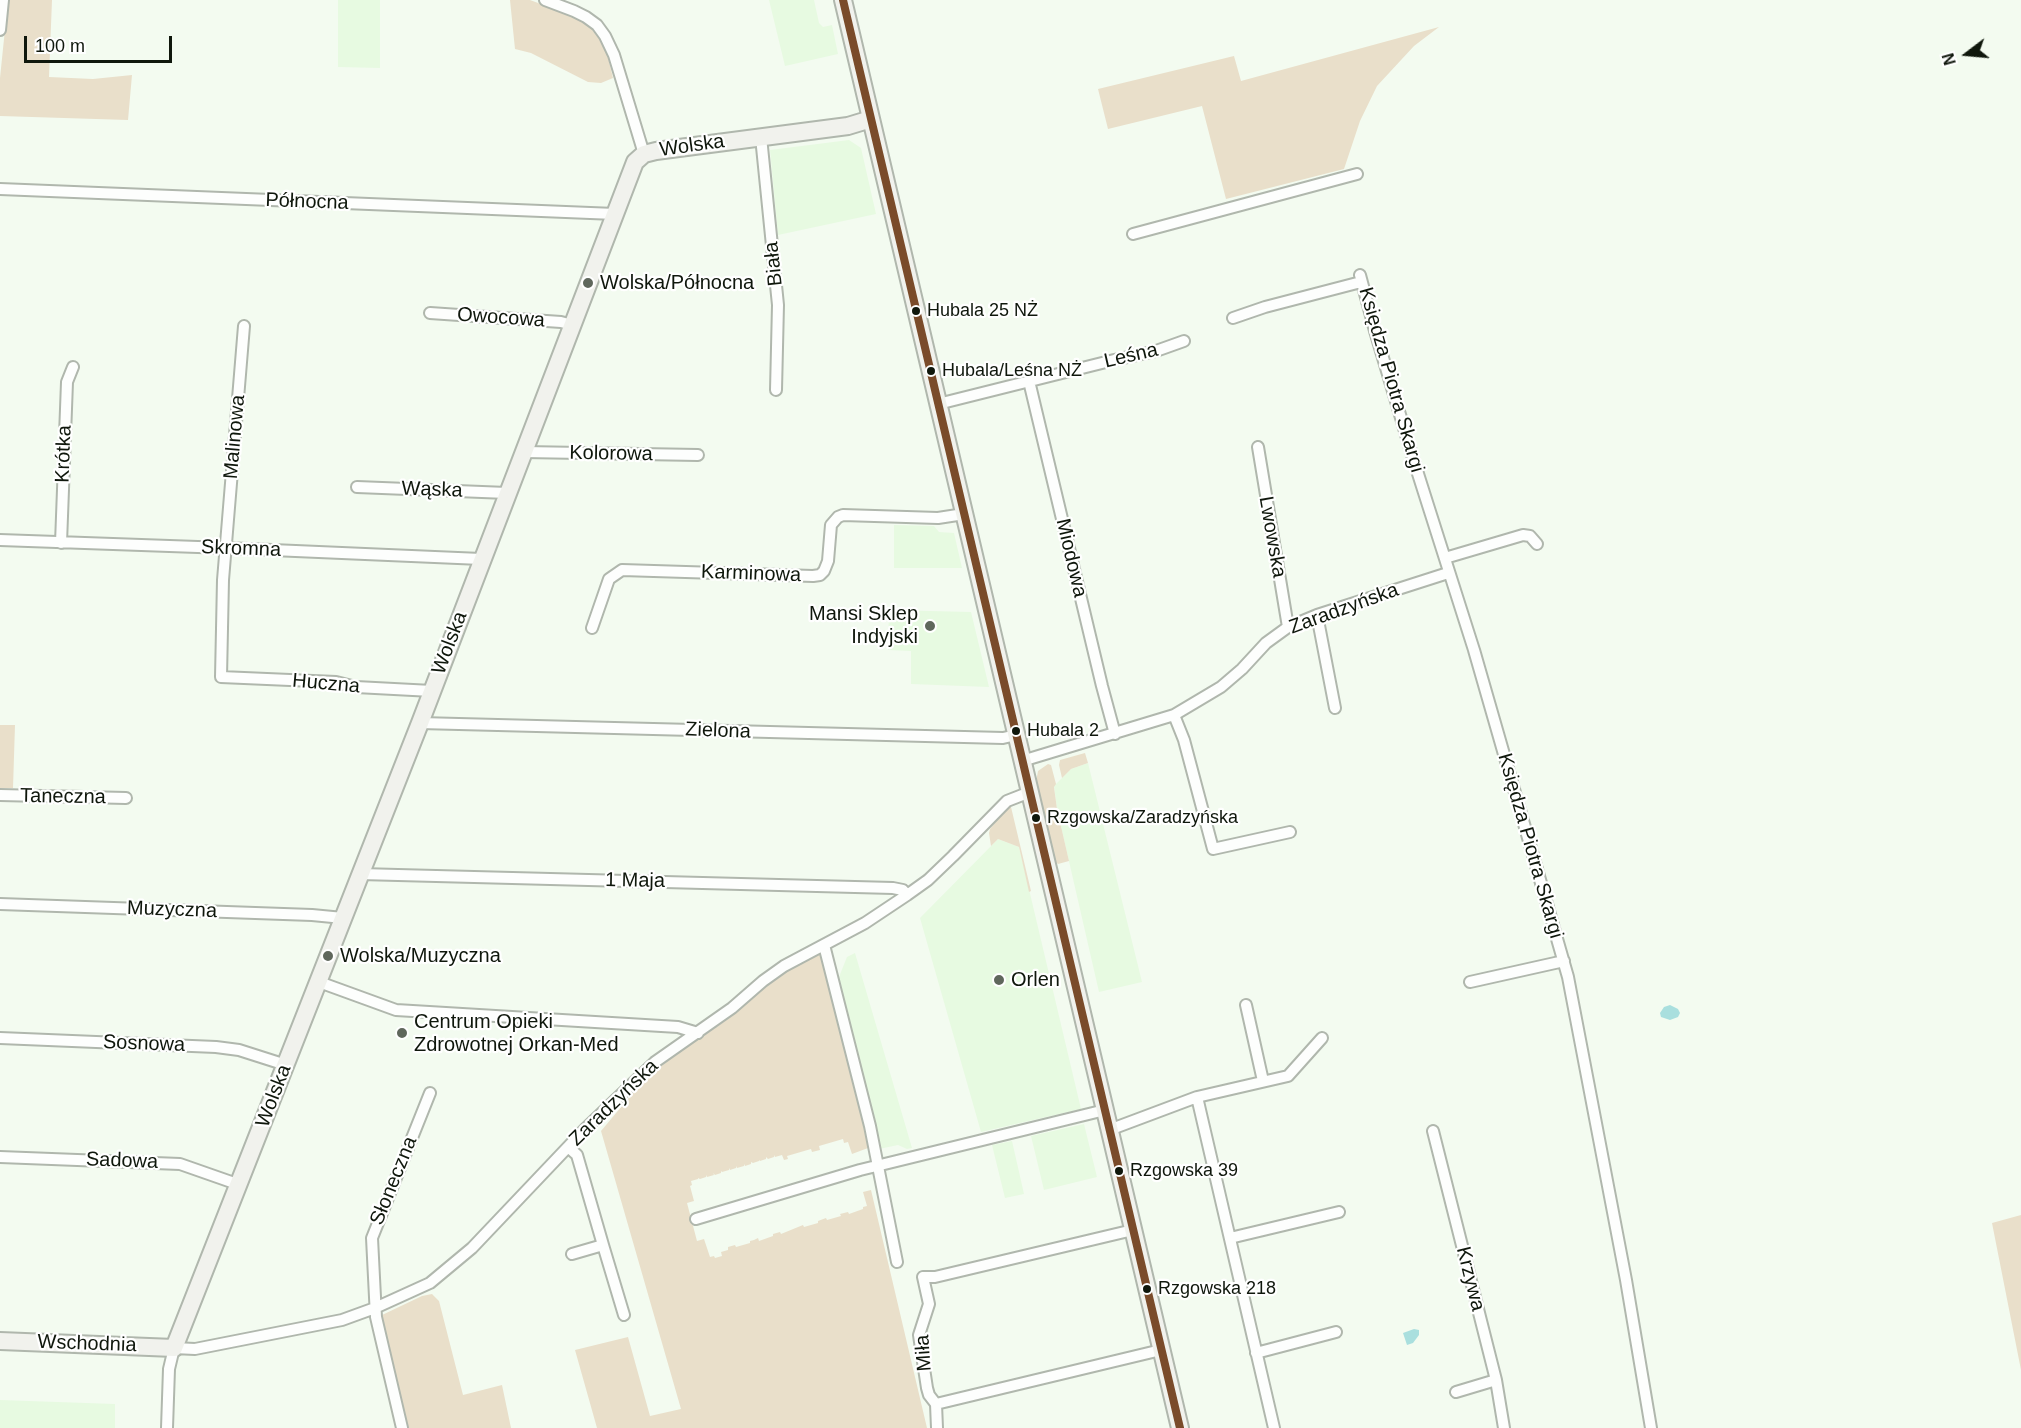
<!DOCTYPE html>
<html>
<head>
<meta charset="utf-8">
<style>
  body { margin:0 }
  #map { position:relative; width:2021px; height:1428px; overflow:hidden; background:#f3fbf0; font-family:Arial,sans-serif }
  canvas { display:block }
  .north { position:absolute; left:1937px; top:24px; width:60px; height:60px; -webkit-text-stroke:4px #fff; paint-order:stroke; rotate:254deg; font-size:16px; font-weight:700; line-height:24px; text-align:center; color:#0f170c }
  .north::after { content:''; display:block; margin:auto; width:21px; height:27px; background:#0f170c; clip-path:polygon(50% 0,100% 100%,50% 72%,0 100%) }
  .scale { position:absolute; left:24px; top:36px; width:148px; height:27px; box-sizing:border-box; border:3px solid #0f170c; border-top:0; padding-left:8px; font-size:18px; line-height:21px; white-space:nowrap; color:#0f170c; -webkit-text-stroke:4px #fff; paint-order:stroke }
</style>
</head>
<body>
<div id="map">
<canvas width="2021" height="1428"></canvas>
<div class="north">N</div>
<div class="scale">100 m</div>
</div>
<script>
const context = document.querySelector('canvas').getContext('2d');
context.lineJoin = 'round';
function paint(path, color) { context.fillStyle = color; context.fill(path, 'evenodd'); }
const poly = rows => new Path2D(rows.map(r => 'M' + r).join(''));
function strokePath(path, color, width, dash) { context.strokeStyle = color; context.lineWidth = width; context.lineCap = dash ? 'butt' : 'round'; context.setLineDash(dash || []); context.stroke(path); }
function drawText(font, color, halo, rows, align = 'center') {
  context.font = font + ' Arial,sans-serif'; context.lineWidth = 4.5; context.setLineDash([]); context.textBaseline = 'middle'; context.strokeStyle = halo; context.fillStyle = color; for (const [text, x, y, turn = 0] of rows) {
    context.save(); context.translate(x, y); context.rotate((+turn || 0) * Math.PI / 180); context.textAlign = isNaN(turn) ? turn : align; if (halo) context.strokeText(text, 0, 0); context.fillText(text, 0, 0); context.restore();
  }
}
const built = poly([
  [338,0,380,0,380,68,338,67],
  [769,0,814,0,819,23,823,27,832,25,838,54,785,66],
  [849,140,861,148,876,214,778,235,770,150],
  [894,525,934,526,939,532,954,533,962,568,894,568],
  [889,610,971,612,989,687,911,684,911,651,888,650],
  [1088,763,1142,982,1099,992,1057,809,1054,786,1071,769],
  [998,839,1019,847,1081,1109,981,1132,920,918],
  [855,953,912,1148,907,1149,898,1145,879,1149,839,977,847,957],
  [1084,1124,1097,1177,1044,1190,1031,1136],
  [1012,1141,1024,1194,1005,1198,992,1145],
  [0,1400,115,1404,115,1428,0,1428]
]);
const green = poly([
  [8,0,52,0,49,77,93,79,132,75,128,120,0,116,0,78],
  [510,0,530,0,581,19,591,28,600,40,608,57,613,78,601,83,588,82,531,53,515,49],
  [1439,27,1414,46,1377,86,1360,121,1344,169,1226,199,1202,106,1108,129,1098,89,1234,56,1241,81],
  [0,725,15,725,13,788,0,788],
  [1085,753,1088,763,1071,769,1062,778,1059,765,1060,760],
  [1048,764,1051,765,1056,784,1054,787,1057,809,1069,861,1058,864,1053,860,1036,782,1038,771],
  [1011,807,1031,891,1029,892,1019,847,998,839,991,846,989,833,990,829,1006,809],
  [819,953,823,961,869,1144,868,1148,852,1154,848,1142,844,1143,843,1139,819,1146,820,1150,812,1152,811,1149,787,1156,788,1159,784,1160,782,1155,775,1157,774,1155,774,1157,768,1159,766,1157,766,1159,760,1161,759,1160,759,1161,753,1163,751,1162,751,1164,745,1166,744,1164,744,1166,737,1168,736,1166,736,1168,730,1170,729,1168,729,1170,722,1172,721,1171,721,1173,715,1175,713,1173,714,1175,707,1177,706,1175,706,1177,700,1179,698,1178,698,1179,691,1181,692,1185,690,1186,694,1201,687,1203,697,1241,704,1239,710,1257,714,1256,715,1258,722,1256,721,1252,728,1250,728,1247,735,1245,736,1247,750,1243,750,1241,754,1240,758,1238,759,1241,773,1236,773,1234,780,1232,781,1234,803,1225,804,1227,818,1223,818,1221,826,1218,827,1220,841,1216,840,1214,848,1212,849,1214,863,1209,863,1207,867,1206,863,1192,871,1190,927,1428,597,1428,575,1350,628,1337,650,1416,681,1409,601,1131,643,1081,671,1058,728,1019,781,972],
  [2021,1215,2021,1370,1992,1223],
  [432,1294,439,1301,463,1395,502,1385,511,1428,406,1428,380,1316,422,1296]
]);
const water = poly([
  [1670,1005,1678,1009,1680,1013,1678,1017,1670,1020,1661,1017,1660,1013,1664,1007],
  [1414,1329,1419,1330,1419,1335,1413,1343,1407,1345,1403,1333]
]);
const street = poly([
  [545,0,574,11,586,17,597,25,605,36,614,55,644,154],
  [0,30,3,0],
  [761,137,778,305,776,390],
  [0,189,615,214],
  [1133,234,1357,174],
  [1360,275,1375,331,1413,458,1474,650,1568,977,1626,1280,1651,1428],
  [430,313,561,322,572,325],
  [1233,318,1265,307,1361,282],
  [244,326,223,580,221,677,336,682,356,687,432,691],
  [1029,381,1102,686,1115,734],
  [938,404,1114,360,1156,351,1184,341],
  [1258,447,1288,627],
  [524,452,698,455],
  [357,487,507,493],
  [0,540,226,548,481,559],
  [61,543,67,382,73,367],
  [1445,558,1523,535,1530,536,1537,544],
  [1317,615,1335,708],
  [592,628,609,579,622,570,813,576,820,575,824,571,828,561,831,525,838,517,843,515,938,518,964,514],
  [1174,715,1184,740,1213,849,1290,832],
  [420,723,1003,738,1016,735],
  [1022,761,1174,715,1221,687,1242,669,1266,643,1288,627,1317,615,1448,573],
  [0,795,126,798],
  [360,874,893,888,903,890,907,895],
  [0,904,312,915,343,918],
  [824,945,870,1126,897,1262],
  [319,982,396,1010,678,1027,698,1033],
  [1470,982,1564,961],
  [1246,1005,1263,1081],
  [0,1038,216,1047,239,1050,286,1065],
  [1197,1097,1274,1428],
  [1109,1130,1197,1097,1288,1076,1322,1038],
  [1433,1131,1496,1380,1504,1428],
  [568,1147,577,1155,603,1245,572,1254],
  [0,1157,180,1164,240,1185],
  [696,1219,860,1170,1105,1110],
  [1230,1238,1339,1212],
  [603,1245,624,1315],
  [1256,1353,1336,1332],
  [1456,1392,1496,1380],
  [936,1404,1161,1350],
  [167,1428,169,1369,174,1348,195,1349,342,1320,375,1308,430,1283,472,1248,585,1129,655,1062,732,1008,763,981,784,966,865,923,907,895,928,880,953,856,1007,801,1030,792],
  [402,1428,376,1317,372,1238,430,1093],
  [937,1428,936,1404,929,1395,927,1388,920,1342,919,1335,929,1304,923,1277,935,1277,1133,1230]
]);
const secondary = poly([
  [843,0,1180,1428],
  [0,1341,174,1348,420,723,635,162,644,154,656,151,848,126,871,119]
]);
const bus1 = poly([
  [843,0,1180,1428]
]);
const markers = [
  [588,283,6,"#5f675c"],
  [916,311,5,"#0f170c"],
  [931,371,5,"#0f170c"],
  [930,626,6,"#5f675c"],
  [1016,731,5,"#0f170c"],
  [1036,818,5,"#0f170c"],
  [328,956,6,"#5f675c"],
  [999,980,6,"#5f675c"],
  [402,1033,6,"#5f675c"],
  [1119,1171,5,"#0f170c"],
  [1147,1289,5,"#0f170c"]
];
const busNames = [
  ["Hubala 25 NŻ",927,311],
  ["Hubala/Leśna NŻ",942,371],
  ["Hubala 2",1027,731],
  ["Rzgowska/Zaradzyńska",1047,818],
  ["Rzgowska 39",1130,1171],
  ["Rzgowska 218",1158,1289]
];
const streetNames = [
  ["Wolska",692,146,-8],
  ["Północna",307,202,2],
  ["Biała",774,264,-96],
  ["Owocowa",501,318,4],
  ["Leśna",1131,356,-13],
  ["Księdza Piotra Skargi",1391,380,74],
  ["Malinowa",235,437,-85],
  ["Krótka",64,454,-88],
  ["Kolorowa",611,454,1],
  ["Wąska",432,490,2],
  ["Lwowska",1272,537,80],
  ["Skromna",241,549,2],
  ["Miodowa",1071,558,77],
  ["Karminowa",751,574,2],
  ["Zaradzyńska",1344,609,-20],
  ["Wolska",450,643,-69],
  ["Huczna",326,684,5],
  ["Zielona",718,731,2],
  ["Taneczna",63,797,1],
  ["Księdza Piotra Skargi",1530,846,74],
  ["1 Maja",635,881,1],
  ["Muzyczna",172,910,2],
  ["Sosnowa",144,1044,2],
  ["Wolska",274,1096,-69],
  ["Zaradzyńska",614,1103,-44],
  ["Sadowa",122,1161,2],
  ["Słoneczna",394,1181,-68],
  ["Krzywa",1470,1279,76],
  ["Wschodnia",87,1344,2],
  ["Miła",924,1353,-94]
];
const poiNames = [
  ["Wolska/Północna",600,283],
  ["Mansi Sklep",918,614,"right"],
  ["Indyjski",918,637,"right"],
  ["Wolska/Muzyczna",340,956],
  ["Orlen",1011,980],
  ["Centrum Opieki",414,1022],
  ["Zdrowotnej Orkan-Med",414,1045]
];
paint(built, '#e7fae1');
paint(green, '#e9dfca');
paint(water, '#a9dfde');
strokePath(street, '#b0b7ad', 14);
strokePath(secondary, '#b0b7ad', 20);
strokePath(street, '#fdfefd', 10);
strokePath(secondary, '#f1f2ed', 16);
strokePath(bus1, '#7a4b2a', 8);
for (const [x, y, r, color] of markers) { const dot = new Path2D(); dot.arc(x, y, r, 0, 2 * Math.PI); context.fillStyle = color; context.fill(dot); strokePath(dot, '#fff', 2); }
drawText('18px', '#0f170c', '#fff', busNames, 'left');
drawText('20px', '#0f170c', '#fff', streetNames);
drawText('20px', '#0f170c', '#fff', poiNames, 'left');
</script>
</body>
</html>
